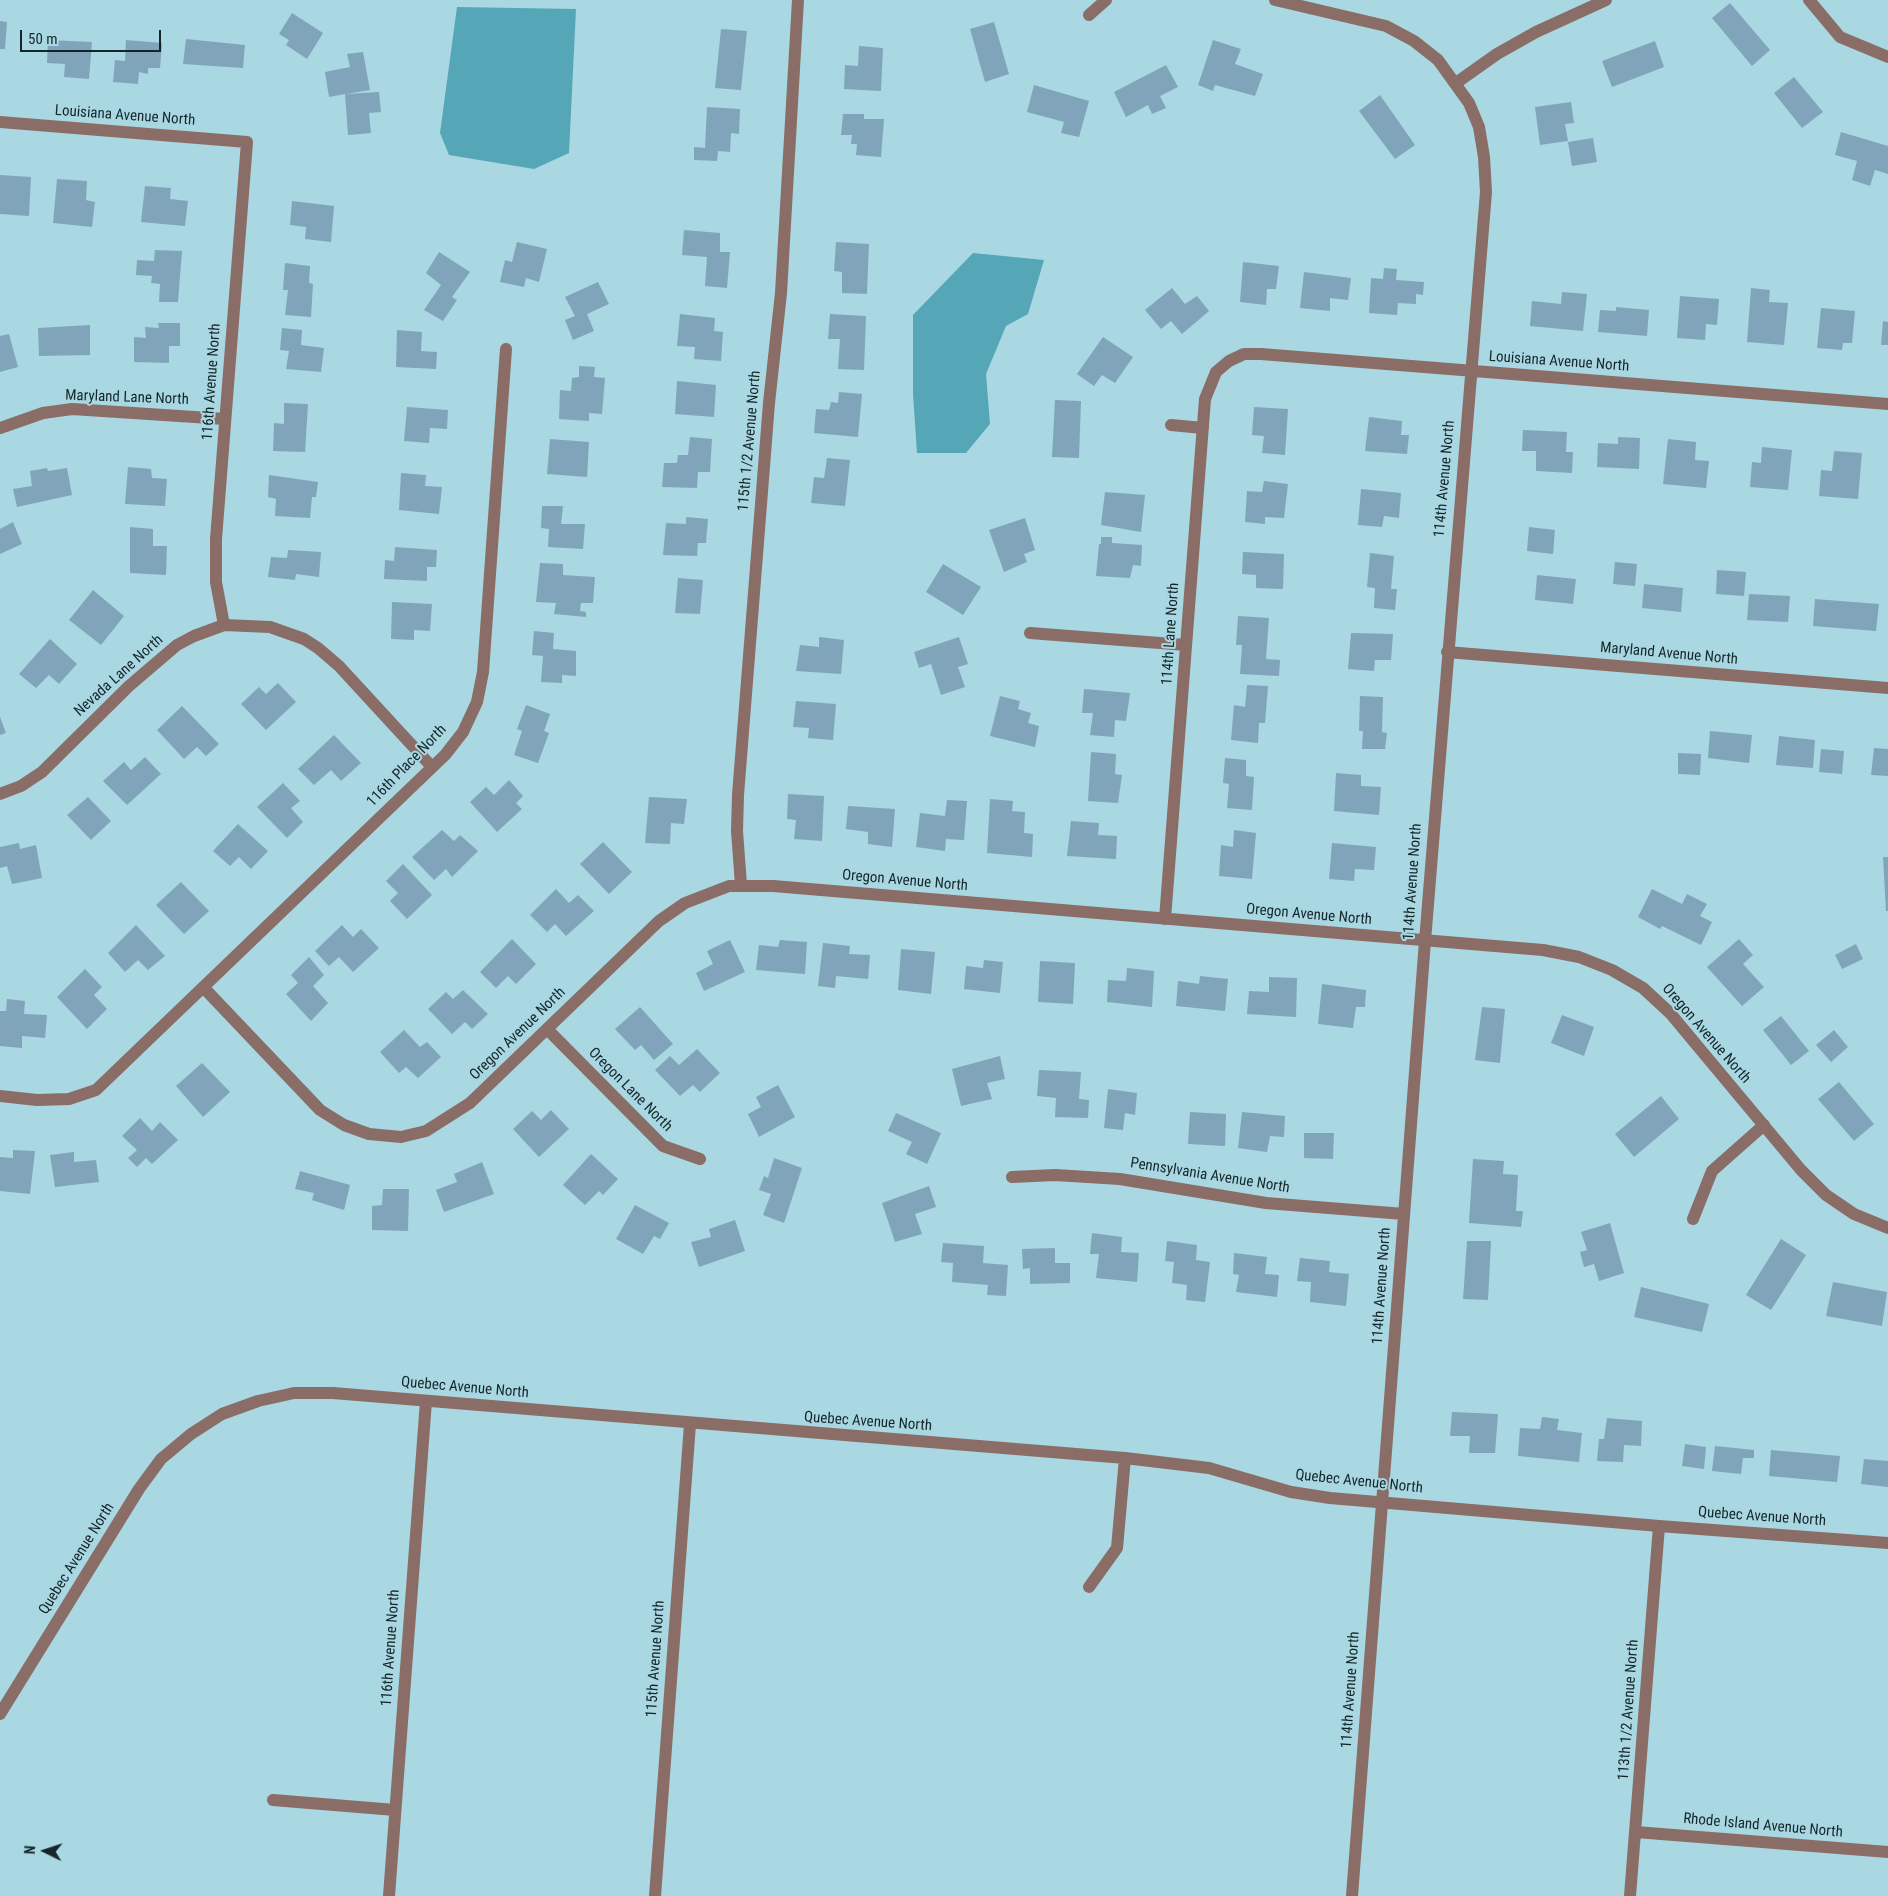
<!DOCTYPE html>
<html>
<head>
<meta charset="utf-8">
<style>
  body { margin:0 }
  #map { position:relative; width:1888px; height:1896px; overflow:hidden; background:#a9d7e2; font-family:"Roboto Condensed",sans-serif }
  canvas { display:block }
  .north { position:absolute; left:20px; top:1826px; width:50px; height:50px; -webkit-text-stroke:4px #a9d7e2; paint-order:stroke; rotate:274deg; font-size:14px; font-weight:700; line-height:20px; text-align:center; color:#14262a }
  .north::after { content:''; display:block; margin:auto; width:18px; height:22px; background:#14262a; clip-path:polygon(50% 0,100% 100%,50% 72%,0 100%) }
  .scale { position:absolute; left:20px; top:30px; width:141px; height:22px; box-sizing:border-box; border:2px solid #14262a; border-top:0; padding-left:6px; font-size:15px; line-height:18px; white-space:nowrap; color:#14262a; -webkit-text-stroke:4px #a9d7e2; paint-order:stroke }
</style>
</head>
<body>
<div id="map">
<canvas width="1888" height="1896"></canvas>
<div class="north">N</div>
<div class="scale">50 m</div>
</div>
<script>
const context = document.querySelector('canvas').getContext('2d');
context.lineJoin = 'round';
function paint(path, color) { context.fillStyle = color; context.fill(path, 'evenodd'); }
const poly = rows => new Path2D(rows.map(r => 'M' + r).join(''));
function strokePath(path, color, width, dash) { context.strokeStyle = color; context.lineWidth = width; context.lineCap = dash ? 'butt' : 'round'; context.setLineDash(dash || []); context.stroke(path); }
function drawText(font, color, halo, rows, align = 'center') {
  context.font = font + ' "Roboto Condensed",sans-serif'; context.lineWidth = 4; context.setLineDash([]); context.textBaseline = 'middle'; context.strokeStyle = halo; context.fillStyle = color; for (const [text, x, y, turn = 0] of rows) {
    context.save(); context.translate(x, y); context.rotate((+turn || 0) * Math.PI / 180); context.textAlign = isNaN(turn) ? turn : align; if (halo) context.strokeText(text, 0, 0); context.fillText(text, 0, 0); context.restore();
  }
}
const water = poly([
  [457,7,576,9,569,153,534,169,449,155,440,133],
  [973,253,1044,260,1028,314,1006,326,986,374,990,424,966,453,917,453,913,394,913,315]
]);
const building = poly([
  [1730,3,1770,50,1752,66,1712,18],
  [292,13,323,33,307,59,286,45,289,40,279,34],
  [0,21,7,22,5,49,0,49],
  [994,22,1009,74,985,82,970,29],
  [721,29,747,31,741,90,715,88],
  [186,39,245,45,243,68,183,64],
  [48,40,92,42,89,79,64,77,65,64,47,63],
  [126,40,162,43,160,68,148,68,148,74,139,72,138,84,113,82,115,60,125,61],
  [1213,40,1241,49,1235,64,1263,74,1255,96,1215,85,1213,91,1198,85],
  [1655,41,1664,67,1612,87,1602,61],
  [859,46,883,48,881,91,844,89,845,65,858,66],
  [363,52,370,90,346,94,379,92,381,112,369,113,371,133,348,135,345,94,329,97,325,72,350,67,347,54],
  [1166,65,1178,87,1160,96,1166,108,1152,114,1148,105,1126,117,1114,92],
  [1794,77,1823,112,1802,128,1774,93],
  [1034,85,1089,101,1079,137,1061,133,1064,122,1027,112],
  [1380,95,1415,145,1395,159,1359,111],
  [1571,102,1574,123,1565,124,1568,141,1540,145,1535,107],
  [707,107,740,109,739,134,731,133,730,152,718,151,717,161,694,160,694,147,705,148],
  [843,114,864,114,864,119,884,119,881,157,856,155,857,144,851,144,852,135,841,135],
  [1841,132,1888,146,1888,174,1875,170,1870,186,1852,180,1857,161,1835,155],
  [1593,138,1597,162,1572,166,1568,142],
  [0,175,31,177,29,216,0,214],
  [57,179,87,181,86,200,95,202,92,227,53,223],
  [145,186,171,188,170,199,188,201,185,226,141,222],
  [292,201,334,206,331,242,305,239,306,227,290,225],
  [684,230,720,233,720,252,730,252,727,288,705,286,707,257,682,255],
  [517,242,547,249,539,282,526,278,524,287,500,282,505,260,512,262],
  [836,242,869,244,867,294,842,293,842,272,834,271],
  [155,250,182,251,178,302,159,302,160,284,151,283,152,276,136,275,137,260,154,261],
  [439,252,470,272,452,297,457,300,443,321,424,310,441,285,426,273],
  [1243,262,1279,266,1276,289,1267,289,1266,305,1240,302],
  [285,263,310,266,309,283,313,284,311,317,285,315,288,290,283,290],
  [1384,268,1397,269,1396,280,1424,282,1423,295,1416,294,1416,304,1398,303,1397,315,1369,313,1371,278,1383,279],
  [1304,272,1351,278,1348,300,1330,298,1330,311,1300,308],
  [598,282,609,304,587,314,594,331,573,340,565,320,575,316,565,297],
  [1172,288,1185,304,1197,296,1209,311,1182,334,1171,321,1161,329,1145,310],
  [1751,288,1770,290,1769,302,1788,303,1784,345,1747,342],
  [1562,292,1587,294,1583,331,1530,326,1532,301,1561,304],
  [1680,296,1719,299,1717,325,1706,324,1705,340,1677,338],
  [1616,307,1649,310,1647,336,1598,332,1600,310,1616,311],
  [1821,308,1855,311,1852,343,1843,343,1842,350,1817,348],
  [680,314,715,318,714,331,723,332,721,361,694,359,695,347,677,346],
  [830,314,866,316,864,370,838,369,840,339,828,339],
  [1883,321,1888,322,1888,345,1881,345],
  [158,323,180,323,180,346,169,346,169,363,134,362,134,337,146,338,145,327,159,328],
  [90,325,90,355,39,356,38,328],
  [282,328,302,330,301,345,324,348,321,372,286,369,289,351,280,350],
  [397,330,422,332,421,351,437,352,436,369,396,367],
  [9,334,18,367,0,372,0,336],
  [1103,337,1133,357,1115,383,1102,375,1094,386,1077,374],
  [579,366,595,367,594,377,605,378,602,414,589,413,589,421,559,419,560,390,571,391,572,378,579,377],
  [677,381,716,385,714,417,675,414],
  [839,392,862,394,858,437,814,433,816,409,829,410,831,402,838,403],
  [1055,400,1081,401,1079,458,1052,457],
  [284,403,308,404,305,452,273,451,274,423,284,424],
  [407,407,448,410,447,429,430,428,429,443,404,441],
  [1254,407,1288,409,1285,455,1262,453,1264,436,1252,435],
  [1369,417,1402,421,1401,435,1409,435,1407,454,1365,451],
  [1523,430,1567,432,1566,452,1573,452,1572,473,1536,471,1536,451,1522,451],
  [690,437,712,439,710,472,698,472,697,488,662,487,664,463,677,463,678,455,688,455],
  [1618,437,1640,438,1639,469,1597,467,1598,443,1618,444],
  [550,439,589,442,587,477,547,474],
  [1668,439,1696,442,1695,460,1709,461,1706,488,1663,484],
  [1762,447,1792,450,1788,490,1750,487,1752,462,1761,463],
  [1834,451,1862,453,1858,499,1819,496,1821,470,1832,471],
  [827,458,850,460,845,506,811,503,814,477,824,478],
  [128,467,151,469,152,478,167,479,165,506,125,504],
  [47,468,48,471,67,468,72,495,17,507,13,489,32,486,30,471],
  [401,473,426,475,425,486,442,487,439,514,399,510],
  [269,475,318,482,316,497,312,497,310,518,275,516,276,499,268,497],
  [1264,481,1288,484,1284,518,1265,517,1265,524,1245,522,1247,491,1262,492],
  [1361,489,1401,493,1399,518,1384,516,1382,527,1358,525],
  [1105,492,1145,495,1141,532,1101,525],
  [542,506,563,506,561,524,585,524,583,549,548,547,549,529,541,528],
  [686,517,708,519,706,543,698,543,697,556,663,555,666,523,686,524],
  [1025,518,1035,550,1024,554,1027,562,1004,572,989,530],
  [13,522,22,544,0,554,0,529],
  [130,527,153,529,153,546,167,546,166,575,130,573],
  [1529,527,1555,530,1553,554,1527,551],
  [1101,537,1112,537,1112,543,1142,545,1141,566,1133,565,1130,578,1096,576,1099,544,1101,544],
  [395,547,437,550,436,567,427,567,427,581,384,579,385,560,394,561],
  [288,550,321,552,319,577,296,574,295,580,268,577,271,557,287,558],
  [1243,552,1284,554,1283,589,1256,588,1256,575,1242,574],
  [1370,553,1394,556,1391,589,1397,589,1395,610,1374,608,1375,588,1367,587],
  [1615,562,1637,564,1635,586,1613,584],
  [540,563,563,564,563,575,595,577,593,603,581,603,580,611,586,612,586,617,554,614,556,603,536,602],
  [943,564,981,587,963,615,926,592],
  [1717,570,1746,572,1744,596,1716,594],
  [1537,575,1576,579,1573,604,1535,600],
  [678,578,703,580,700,614,675,613],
  [1644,584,1683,588,1681,612,1642,608],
  [93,590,124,616,101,645,69,620],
  [1749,594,1790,596,1788,622,1747,620],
  [1815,599,1879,604,1876,631,1813,626],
  [392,602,432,604,430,631,414,630,414,640,391,639],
  [1238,616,1269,618,1266,659,1280,660,1279,676,1240,674,1242,645,1236,645],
  [534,631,554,633,553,649,576,651,576,676,562,675,562,683,541,682,543,656,532,655],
  [1351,633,1393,634,1391,660,1375,660,1374,671,1348,669],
  [819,637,844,640,841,674,796,671,800,645,819,647],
  [959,637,968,664,958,667,965,687,941,695,931,664,919,668,914,652],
  [50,639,77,664,59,684,49,675,36,688,19,674],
  [278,683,296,702,266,730,241,704,259,687,266,694],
  [1247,685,1268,686,1265,723,1259,723,1258,743,1231,740,1234,705,1245,707],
  [1084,689,1130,693,1126,721,1115,720,1114,737,1090,735,1093,713,1082,713],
  [1000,696,1020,701,1018,709,1031,713,1028,723,1039,726,1035,747,990,736],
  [1360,696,1383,697,1382,732,1387,733,1385,749,1362,749,1363,731,1359,731],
  [796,701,836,704,833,740,808,738,809,728,793,727],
  [526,705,550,714,544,731,549,733,538,763,514,755,522,731,517,729],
  [182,706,219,744,206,756,197,747,184,759,157,730],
  [0,717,6,733,0,735],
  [1710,731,1752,735,1749,763,1708,758],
  [334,735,361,763,341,781,331,770,314,785,298,769],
  [1779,736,1815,740,1813,768,1776,765],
  [1874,748,1888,749,1888,776,1871,775],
  [1821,749,1844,751,1842,774,1819,772],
  [1091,752,1116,754,1115,774,1122,775,1118,803,1088,801],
  [1678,753,1701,754,1700,775,1678,774],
  [145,757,161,774,127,805,103,781,124,762,131,770],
  [1225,758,1246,760,1246,776,1254,777,1252,810,1227,808,1229,784,1223,783],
  [1336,773,1361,775,1361,786,1381,787,1379,815,1334,811],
  [509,780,523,796,516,803,522,809,497,832,470,802,486,787,494,795],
  [283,783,300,801,291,808,303,822,287,838,257,807],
  [788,794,824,796,822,841,794,839,796,820,787,819],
  [88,797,111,821,91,840,67,815],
  [649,797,687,799,684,824,671,823,670,844,645,843],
  [990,799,1013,801,1012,811,1025,812,1024,833,1033,834,1032,857,987,853],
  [947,800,967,801,964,840,946,839,945,851,916,847,920,813,945,816],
  [848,806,895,809,892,847,868,844,868,832,846,829],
  [1071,821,1099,823,1098,835,1117,836,1116,859,1067,856],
  [238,824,268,851,251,869,239,857,230,866,213,851],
  [442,830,454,841,460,835,478,851,452,877,446,869,434,880,412,857],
  [1234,830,1256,833,1252,879,1219,876,1221,845,1233,847],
  [603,842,632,872,609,894,580,864],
  [19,843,20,849,36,845,42,878,12,884,7,866,0,868,0,847],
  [1332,843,1376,847,1374,870,1355,869,1354,881,1329,879],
  [1883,857,1888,857,1888,911,1886,911],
  [403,864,432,895,407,919,390,901,398,893,386,881],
  [181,882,209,911,184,934,156,905],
  [556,889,569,903,578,895,594,911,566,936,555,924,547,932,530,915],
  [1652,889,1682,904,1687,894,1707,904,1700,916,1712,922,1701,945,1662,926,1660,929,1638,917],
  [136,925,165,956,148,970,138,960,125,972,108,953],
  [342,925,353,937,361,929,379,948,353,972,339,957,329,966,315,951],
  [512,939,536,964,516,984,508,976,496,988,480,972],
  [1739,939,1753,955,1743,964,1764,987,1742,1006,1707,967],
  [730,940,745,972,704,991,696,973,713,964,707,951],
  [780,940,807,942,805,974,756,970,759,945,778,947],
  [823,943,850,946,849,954,870,955,868,979,836,976,835,988,818,986],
  [1856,944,1863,959,1842,969,1835,955],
  [901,949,935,952,931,994,898,990],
  [309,957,324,975,313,986,328,1003,311,1021,286,994,298,983,291,975],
  [984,960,1003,962,1000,993,964,989,966,966,983,968],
  [1040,961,1075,963,1073,1004,1038,1002],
  [1127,968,1154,971,1152,1007,1107,1002,1108,980,1126,981],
  [85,969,102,987,94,995,107,1009,87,1029,57,997],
  [1200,976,1228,979,1225,1011,1176,1006,1178,981,1199,984],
  [1269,977,1297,978,1296,1017,1247,1014,1249,991,1269,992],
  [1322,984,1366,990,1365,1007,1356,1007,1353,1028,1318,1024],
  [463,990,488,1014,472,1029,465,1022,452,1034,428,1009,446,992,453,999],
  [7,999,25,1001,24,1014,47,1015,45,1038,22,1036,22,1048,0,1046,0,1011,6,1011],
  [640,1007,673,1044,654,1060,641,1045,635,1050,615,1029],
  [1482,1007,1505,1009,1500,1063,1475,1060],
  [1562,1015,1594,1027,1584,1056,1551,1043],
  [1781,1016,1809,1051,1791,1065,1763,1030],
  [404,1030,420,1047,427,1042,441,1057,418,1078,406,1067,399,1073,380,1052],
  [1834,1030,1848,1047,1831,1062,1816,1045],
  [697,1049,720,1073,700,1092,693,1085,680,1096,655,1070,670,1056,679,1065],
  [1000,1056,1005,1079,987,1083,992,1099,961,1106,952,1069],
  [202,1063,230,1092,203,1117,176,1086],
  [1039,1070,1081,1072,1079,1099,1089,1100,1088,1118,1055,1117,1056,1098,1037,1096],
  [1839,1082,1874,1124,1854,1141,1818,1099],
  [778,1085,795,1117,759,1137,748,1114,761,1107,756,1097],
  [1108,1089,1137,1093,1135,1115,1125,1113,1123,1130,1104,1128],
  [1661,1096,1679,1119,1634,1157,1615,1134],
  [551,1110,569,1129,539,1157,513,1129,532,1111,541,1120],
  [1190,1112,1226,1114,1225,1146,1188,1144],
  [1242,1112,1285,1116,1284,1137,1270,1136,1267,1152,1238,1148],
  [896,1113,941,1133,927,1164,906,1154,912,1142,888,1131],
  [140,1118,152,1131,160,1122,178,1140,152,1164,146,1158,137,1167,128,1158,137,1150,122,1136],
  [1304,1133,1334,1133,1333,1159,1304,1158],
  [13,1150,35,1151,30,1194,0,1191,0,1157,13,1158],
  [74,1152,74,1162,96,1160,99,1182,55,1187,50,1155],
  [591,1154,618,1179,603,1195,599,1191,585,1205,563,1185],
  [774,1158,802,1168,784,1223,763,1215,771,1194,759,1190,764,1176,768,1178],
  [1473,1159,1504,1161,1503,1174,1518,1175,1516,1211,1523,1211,1521,1227,1469,1223],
  [482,1162,494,1194,444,1212,436,1190,457,1182,454,1174],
  [300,1171,350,1185,344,1210,312,1200,314,1193,295,1189],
  [929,1186,936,1207,915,1214,922,1234,895,1242,882,1203],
  [383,1189,409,1189,408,1231,372,1230,372,1206,382,1205],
  [635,1205,669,1223,660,1239,654,1236,643,1254,616,1239],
  [735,1220,745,1251,699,1267,691,1242,711,1237,709,1229],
  [1610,1223,1624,1273,1599,1281,1594,1264,1584,1267,1580,1252,1587,1250,1581,1232],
  [1092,1233,1122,1237,1121,1252,1139,1253,1137,1282,1096,1278,1099,1254,1090,1254],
  [1781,1239,1806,1255,1771,1310,1746,1295],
  [1167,1241,1197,1245,1196,1260,1210,1262,1205,1302,1186,1300,1187,1285,1172,1283,1174,1262,1165,1261],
  [1467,1241,1491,1241,1488,1300,1463,1299],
  [943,1243,984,1246,983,1263,1008,1265,1006,1296,987,1295,988,1285,952,1282,953,1263,941,1262],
  [1055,1248,1055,1263,1070,1263,1070,1283,1030,1284,1030,1268,1023,1269,1022,1249],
  [1234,1253,1267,1257,1265,1274,1279,1275,1277,1297,1236,1292,1239,1275,1233,1274],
  [1300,1258,1330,1261,1329,1272,1349,1274,1346,1306,1310,1302,1311,1282,1297,1281],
  [1833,1282,1887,1292,1882,1326,1826,1316],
  [1641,1287,1709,1304,1702,1332,1634,1317],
  [1452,1412,1498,1414,1495,1453,1469,1453,1470,1436,1450,1436],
  [1542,1417,1559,1419,1557,1430,1582,1433,1579,1462,1518,1456,1520,1428,1540,1429],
  [1607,1418,1642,1421,1641,1446,1624,1445,1623,1462,1597,1461,1599,1439,1604,1439],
  [1685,1444,1706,1447,1704,1469,1682,1466],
  [1715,1446,1754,1450,1754,1458,1743,1458,1741,1474,1712,1471],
  [1771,1450,1840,1456,1837,1482,1769,1476],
  [1864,1459,1888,1461,1888,1487,1861,1484]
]);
const minor = poly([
  [1275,0,1386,26,1414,41,1438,60,1469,103,1479,127,1484,157,1486,192,1425,941,1352,1896],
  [1809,0,1840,37,1888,57],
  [1089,15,1106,0],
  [1456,83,1497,54,1536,32,1606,0],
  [0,122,247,142,216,539,216,582,224,625],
  [1171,425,1203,428],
  [0,428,43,413,72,409,225,419],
  [1030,633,1186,645],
  [1447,652,1888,688],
  [0,794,21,786,42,772,129,686,177,645,194,636,224,625,270,627,304,639,318,648,339,666,432,767],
  [741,885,737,831,738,795,769,403,781,293,798,0],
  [1165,919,1205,399,1216,372,1229,361,1244,354,1261,354,1888,404],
  [204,988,320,1110,344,1125,369,1134,401,1137,426,1131,470,1103,659,921,685,903,729,886,773,886,1543,950,1579,957,1612,970,1643,988,1670,1013,1801,1170,1826,1195,1854,1214,1888,1228],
  [547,1029,663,1146,700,1159],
  [0,1096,37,1100,69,1099,96,1090,445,755,463,732,477,702,483,672,506,349],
  [1012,1177,1055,1175,1120,1179,1266,1203,1404,1214],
  [1693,1219,1712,1171,1764,1125],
  [1089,1587,1117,1548,1125,1458],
  [0,1714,139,1489,161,1459,191,1434,222,1414,258,1401,294,1393,333,1393,1125,1458,1209,1468,1291,1492,1330,1498,1659,1526,1888,1543],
  [273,1800,395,1810],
  [1636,1832,1888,1852],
  [389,1896,426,1401],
  [655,1896,690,1424],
  [1630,1896,1659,1526]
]);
const streetNames = [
  ["Louisiana Avenue North",125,116,4],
  ["Louisiana Avenue North",1559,362,4],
  ["116th Avenue North",212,382,-86],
  ["Maryland Lane North",127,398,2],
  ["115th 1/2 Avenue North",750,441,-85],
  ["114th Avenue North",1445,479,-85],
  ["114th Lane North",1171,634,-86],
  ["Maryland Avenue North",1669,654,5],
  ["Nevada Lane North",119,676,-42],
  ["116th Place North",407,766,-46],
  ["Oregon Avenue North",905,881,5],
  ["114th Avenue North",1413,882,-86],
  ["Oregon Avenue North",1309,915,5],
  ["Oregon Avenue North",518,1034,-44],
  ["Oregon Avenue North",1706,1034,49],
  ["Oregon Lane North",630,1090,45],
  ["Pennsylvania Avenue North",1210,1176,9],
  ["114th Avenue North",1382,1286,-86],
  ["Quebec Avenue North",465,1388,5],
  ["Quebec Avenue North",868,1422,4],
  ["Quebec Avenue North",1359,1482,6],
  ["Quebec Avenue North",1762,1517,4],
  ["Quebec Avenue North",77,1559,-58],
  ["116th Avenue North",391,1648,-86],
  ["115th Avenue North",656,1659,-86],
  ["114th Avenue North",1351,1690,-86],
  ["113th 1/2 Avenue North",1629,1710,-86],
  ["Rhode Island Avenue North",1763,1826,5]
];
paint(water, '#55a7b8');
paint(building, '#80a5ba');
strokePath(minor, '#896d66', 12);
drawText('15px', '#14262a', '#a9d7e2', streetNames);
</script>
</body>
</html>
